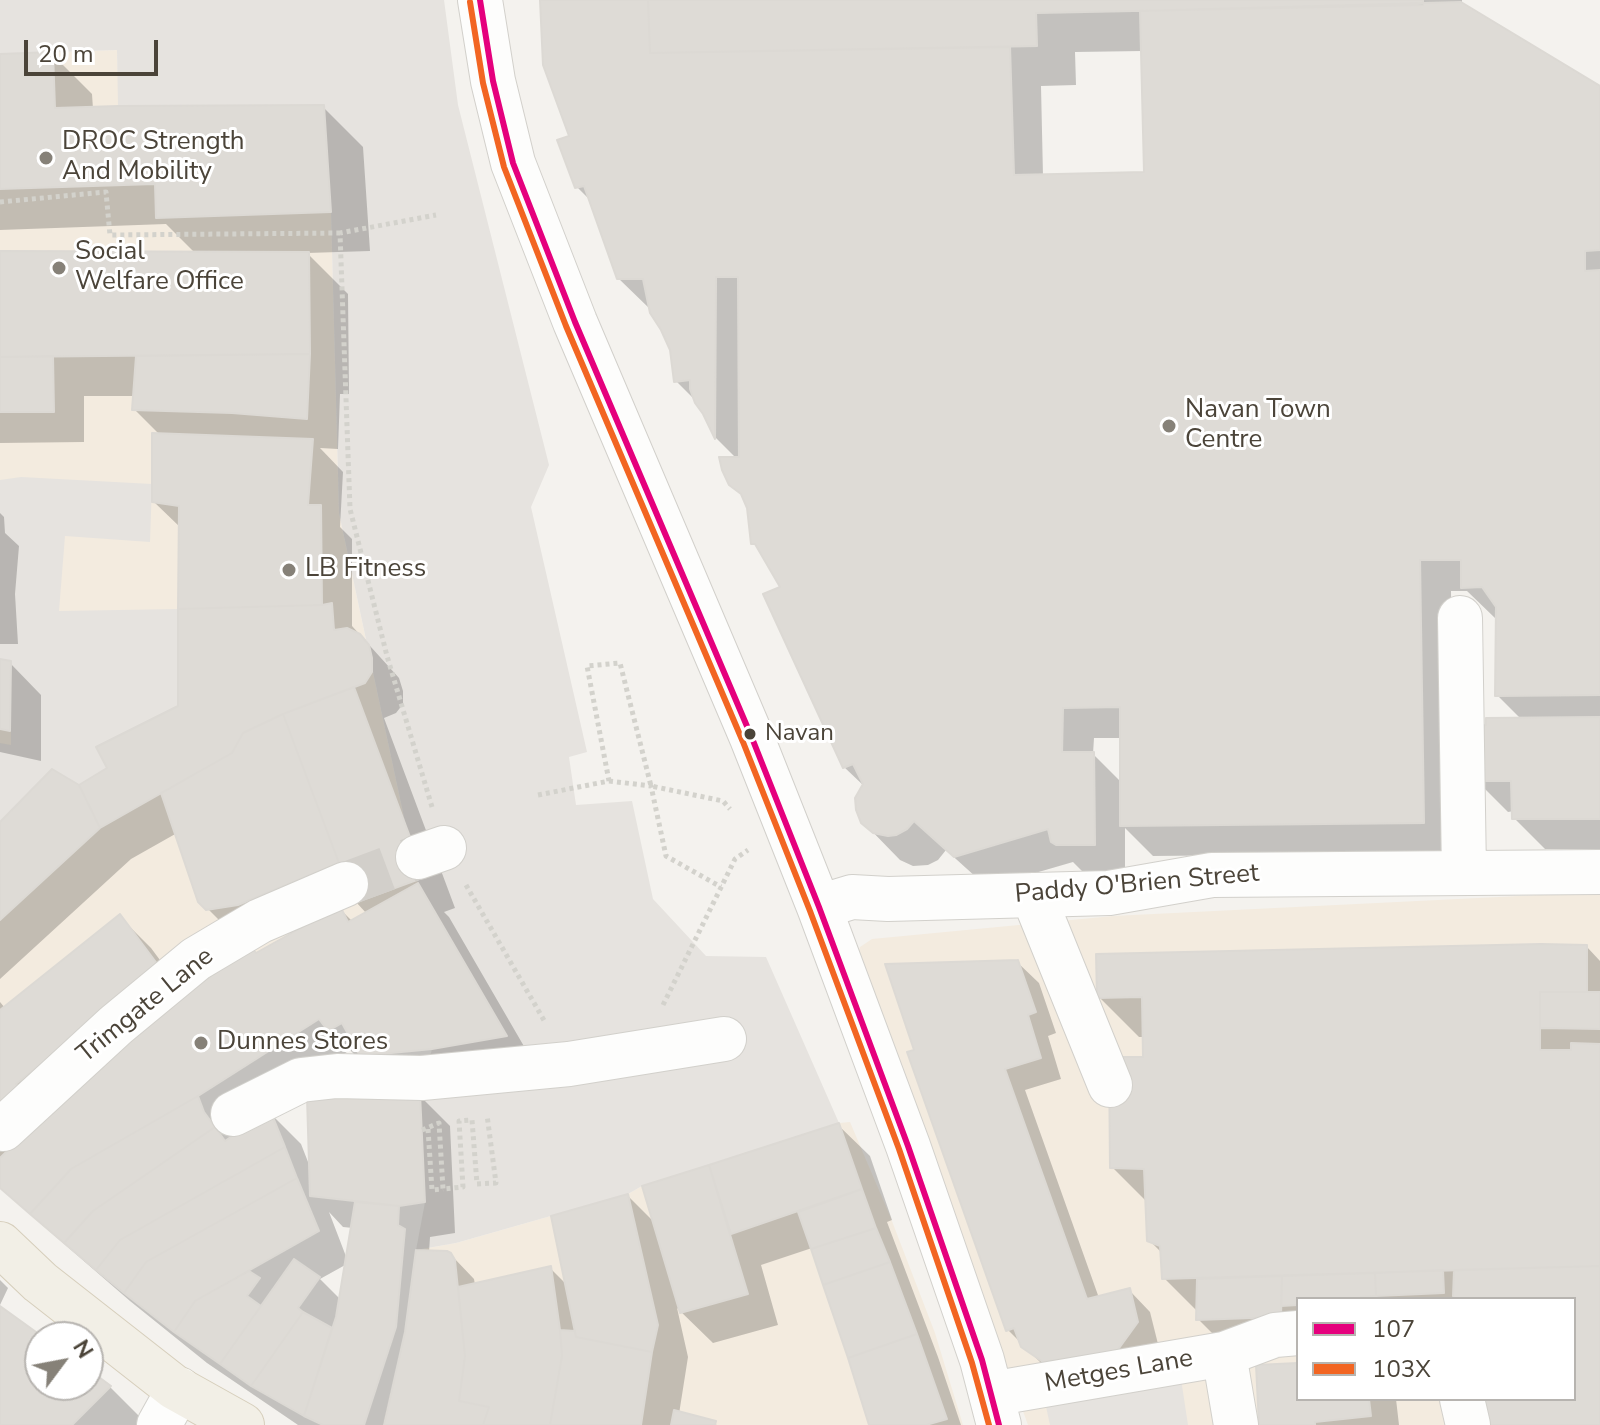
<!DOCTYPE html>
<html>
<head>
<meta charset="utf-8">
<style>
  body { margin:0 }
  #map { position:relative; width:1600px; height:1425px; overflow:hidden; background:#f4f2ee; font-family:"Nunito Sans",sans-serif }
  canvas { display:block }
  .legend { position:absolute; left:1296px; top:1297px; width:280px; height:104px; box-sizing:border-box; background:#fff; border:2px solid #b7b4b0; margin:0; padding:10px 14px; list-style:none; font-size:24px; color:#4b4439 }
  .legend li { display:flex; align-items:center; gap:16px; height:40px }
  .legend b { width:40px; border:2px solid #b7b4b0 }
  .north { position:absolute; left:24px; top:1321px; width:80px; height:80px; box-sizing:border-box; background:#fff; border:2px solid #b7b4b0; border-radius:50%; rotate:58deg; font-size:22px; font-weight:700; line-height:32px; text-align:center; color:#4b4439 }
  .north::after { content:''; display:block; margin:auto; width:28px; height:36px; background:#868178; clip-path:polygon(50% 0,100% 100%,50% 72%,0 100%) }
  .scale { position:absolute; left:24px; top:40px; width:134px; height:36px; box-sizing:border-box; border:4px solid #4b4439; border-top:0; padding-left:10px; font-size:24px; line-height:28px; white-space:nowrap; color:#4b4439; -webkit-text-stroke:6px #fff; paint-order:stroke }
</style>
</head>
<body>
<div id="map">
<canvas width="1600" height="1425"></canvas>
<ul class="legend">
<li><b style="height:10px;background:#e5007d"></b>107</li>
<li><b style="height:10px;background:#f26522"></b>103X</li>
</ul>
<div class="north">N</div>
<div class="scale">20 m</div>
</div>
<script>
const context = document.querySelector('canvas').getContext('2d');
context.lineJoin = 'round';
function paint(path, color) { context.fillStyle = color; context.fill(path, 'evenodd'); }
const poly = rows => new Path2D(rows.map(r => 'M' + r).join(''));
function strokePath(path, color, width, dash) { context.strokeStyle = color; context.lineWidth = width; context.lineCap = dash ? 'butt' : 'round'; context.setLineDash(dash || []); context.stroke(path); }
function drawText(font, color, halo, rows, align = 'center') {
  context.font = font + ' "Nunito Sans",sans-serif'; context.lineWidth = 6; context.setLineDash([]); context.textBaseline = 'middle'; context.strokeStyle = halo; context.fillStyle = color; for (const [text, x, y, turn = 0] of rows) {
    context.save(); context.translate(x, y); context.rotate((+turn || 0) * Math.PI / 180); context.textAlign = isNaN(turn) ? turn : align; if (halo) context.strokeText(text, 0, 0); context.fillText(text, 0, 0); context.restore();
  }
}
const commercial = poly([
  [117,50,119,106,324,105,331,212,339,513,418,883,348,922,339,906,256,953,251,948,136,1027,0,1158,0,54],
  [1600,892,1600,1425,1028,1425,857,954,860,947,872,939,1113,916],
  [1298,1299,1574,1299,1574,1399,1298,1399],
  [850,1122,890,1216,935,1333,963,1425,383,1425,405,1332,416,1250,456,1243,628,1194,642,1186,839,1123]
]);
const parking = poly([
  [0,0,444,0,458,105,549,465,531,507,587,752,569,757,576,805,632,801,653,899,706,956,766,957,839,1123,642,1186,628,1194,456,1243,416,1250,425,1202,420,1093,432,1049,507,1036,418,883,339,513,331,212,324,106,118,106,117,50,0,54],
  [21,477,152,484,150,542,65,536,59,611,178,609,178,706,97,748,107,768,79,785,0,822,0,743,11,745,11,662,0,659,0,480],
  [1181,1379,1188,1425,1050,1425,1045,1402]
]);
const shadow = poly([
  [542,0,1462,0,1462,6,1600,89,1600,849,1545,849,1514,818,1514,811,1508,812,1476,780,1522,720,1497,695,1497,618,1495,618,1467,591,1451,591,1455,853,1153,856,1125,828,1125,876,1084,873,1073,862,987,887,946,850,938,860,928,865,913,866,900,860,863,822,864,786,844,767,782,588,763,553,753,543,748,508,737,459,716,438,704,413,697,402,676,381,672,350,650,309,618,278,592,202,577,187,571,137],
  [1143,51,1146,174,1043,176,1041,86,1076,85,1075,52],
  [1094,738,1122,738,1122,783,1093,754],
  [52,54,92,94,93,109,323,107,363,147,370,251,307,253,348,294,349,394,340,394,338,449,320,448,343,472,340,527,352,539,352,626,399,678,403,691,403,704,396,713,384,718,455,908,444,912,449,917,536,1067,361,1061,350,1050,228,1128,232,1138,270,1113,301,1144,310,1167,419,1095,450,1126,455,1233,430,1237,429,1252,453,1257,474,1279,475,1285,550,1268,568,1286,628,1196,656,1224,645,1188,838,1125,870,1156,892,1220,887,1222,938,1357,961,1425,871,1425,812,1248,761,1265,778,1325,713,1343,677,1308,688,1357,679,1414,717,1425,298,1425,207,1363,130,1301,18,1204,0,1186,0,1002,5,1008,120,917,151,948,186,995,332,913,239,940,200,901,177,833,131,859,0,979,0,825,79,788,109,768,180,708,181,528,154,502,161,436,134,409,135,396,84,396,84,442,0,443,0,254,196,254,166,224,0,230,0,56],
  [356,902,367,914,353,922,338,907],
  [329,1212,343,1227,353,1228,347,1259],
  [347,1264,341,1300,320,1279],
  [0,513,4,517,5,533,19,546,15,594,18,644,0,644],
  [0,661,10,663,41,695,41,761,0,752],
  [1587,947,1600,961,1600,1425,1574,1399,1574,1299,1298,1299,1298,1338,1219,1340,1198,1319,1198,1312,1164,1278,1162,1253,1149,1240,1148,1203,1112,1167,1145,1059,1144,1037,1139,1037,1099,997],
  [1017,962,1039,983,1056,1033,1048,1036,1061,1079,1025,1090,1099,1298,1129,1290,1150,1312,1158,1344,1045,1367,1008,1330,917,1051],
  [0,1280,8,1288,0,1305],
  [0,1309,40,1337,40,1385,88,1385,88,1371,110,1387,148,1425,0,1425],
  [1298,1365,1298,1399,1396,1399,1399,1425,1261,1425]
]);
const building = poly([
  [540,0,648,0,650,53,1010,47,1014,175,1144,172,1140,11,1461,2,1600,86,1600,250,1585,251,1585,271,1600,270,1600,695,1495,696,1496,607,1482,587,1461,588,1461,560,1420,560,1424,823,1120,826,1120,707,1063,708,1062,752,1094,752,1095,845,1056,845,1051,842,1048,829,954,857,914,821,907,829,896,835,888,836,873,833,861,823,856,810,855,798,863,784,853,764,843,768,763,594,780,587,755,544,751,544,747,508,741,494,729,485,722,470,719,457,739,457,738,277,716,277,715,439,703,414,695,403,690,389,690,380,674,382,670,350,661,330,650,313,643,279,617,279,584,186,575,188,557,140,569,136,543,65,540,0],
  [648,0,1423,0,1423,5,1036,13,1037,46,650,53,648,0],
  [53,52,55,108,118,106,324,105,331,212,156,218,155,184,0,189,0,54,53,52],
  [0,251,309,252,310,354,0,357,0,251],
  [310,354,307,419,232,413,132,410,136,356,310,354],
  [53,356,54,412,0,412,0,357,53,356],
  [152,433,313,439,308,505,321,505,322,605,178,609,179,506,152,502,152,433],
  [332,603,334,630,347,628,360,634,369,645,372,658,372,672,365,683,283,714,243,733,232,753,100,828,79,785,107,768,96,747,178,706,178,609,322,605,332,603],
  [0,659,11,661,10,731,0,729,0,659],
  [354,687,425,877,354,903,283,714,354,687],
  [283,714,339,863,238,905,206,910,198,902,161,793,232,753,243,733,283,714],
  [1600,717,1600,819,1512,819,1511,781,1474,781,1473,726,1486,725,1486,718,1600,717],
  [52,769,79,785,100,828,0,920,0,822,52,769],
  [418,883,507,1036,432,1049,360,1056,342,1023,328,1031,319,1019,198,1096,71,1169,30,1214,0,1188,0,1158,136,1027,252,948,256,953,340,906,348,922,418,883],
  [120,914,161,969,16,1084,22,1090,0,1111,0,1010,120,914],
  [1541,944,1587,945,1587,992,1540,992,1540,1050,1571,1050,1571,1043,1600,1044,1600,1266,1162,1279,1160,1246,1147,1241,1144,1169,1110,1168,1109,1057,1143,1057,1142,997,1097,998,1096,954,1541,944],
  [1018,960,1036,1012,1028,1015,1041,1058,1005,1069,1087,1299,1130,1288,1138,1322,1117,1351,1043,1362,1021,1347,1014,1328,1006,1331,907,1052,914,1050,885,964,1018,960],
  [1540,992,1600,992,1600,1029,1540,1028,1540,992],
  [420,1093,425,1202,399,1206,310,1196,307,1097,420,1093],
  [198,1096,204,1112,215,1127,93,1211,64,1243,30,1214,71,1169,198,1096],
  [270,1110,285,1147,120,1240,96,1270,64,1243,93,1211,215,1127,225,1141,270,1110],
  [839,1123,862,1189,731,1234,709,1165,839,1123],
  [285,1147,297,1178,146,1262,124,1293,96,1270,120,1240,285,1147],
  [709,1165,748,1294,680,1313,642,1186,709,1165],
  [297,1178,319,1231,195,1301,174,1332,124,1293,146,1262,297,1178],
  [862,1189,876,1228,811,1249,798,1212,862,1189],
  [628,1194,658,1325,652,1352,576,1337,551,1216,628,1194],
  [355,1202,399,1206,398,1225,405,1229,396,1327,364,1425,323,1425,304,1416,336,1317,355,1202],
  [876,1228,890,1262,823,1285,811,1249,876,1228],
  [416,1250,447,1251,451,1253,455,1260,465,1356,459,1401,489,1407,483,1425,384,1425,405,1332,416,1250],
  [294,1259,320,1277,298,1308,303,1312,251,1386,220,1364,294,1259],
  [890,1262,917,1334,848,1358,823,1285,890,1262],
  [551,1266,560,1330,562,1356,550,1425,483,1425,489,1407,459,1401,465,1356,458,1287,551,1266],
  [1600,1266,1600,1425,1482,1425,1475,1399,1574,1399,1574,1299,1455,1299,1453,1296,1454,1270,1600,1266],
  [1443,1270,1444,1293,1376,1296,1375,1273,1443,1270],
  [249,1271,260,1278,247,1296,261,1306,220,1364,174,1332,195,1301,249,1271],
  [1375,1273,1376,1296,1361,1297,1361,1299,1298,1299,1298,1305,1281,1306,1282,1276,1375,1273],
  [1282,1276,1281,1317,1196,1320,1197,1279,1282,1276],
  [0,1306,43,1337,40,1337,40,1385,88,1385,88,1369,111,1386,72,1425,0,1425,0,1306],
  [303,1312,332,1328,304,1416,251,1386,303,1312],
  [560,1330,575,1331,576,1337,652,1352,641,1425,550,1425,562,1356,560,1330],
  [917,1334,947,1419,926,1425,869,1425,848,1358,917,1334],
  [1298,1363,1298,1399,1369,1399,1371,1416,1315,1422,1315,1425,1259,1425,1256,1365,1298,1363],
  [674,1410,716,1421,715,1425,671,1425,674,1410]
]);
const minorTunnel = poly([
  [346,884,418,857]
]);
const path = poly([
  [0,202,106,192,110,235,340,233],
  [609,781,651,786,666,856,721,887],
  [538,795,609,781,587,666,620,663,651,786,723,801,730,809],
  [432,807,387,656,350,509,340,233,436,215],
  [466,885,545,1022],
  [663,1005,735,859,748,850],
  [428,1129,432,1190,443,1189],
  [422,1130,439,1123,443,1189,463,1187,459,1121,472,1120,477,1184,496,1183,487,1115]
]);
const minor = poly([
  [480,0,493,81,513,163,575,322,752,738,819,907,908,1146,982,1360,999,1425],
  [1460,618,1464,873],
  [418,857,444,848],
  [1033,895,1110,1085],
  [819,907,852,897,888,899,1109,893,1212,875,1600,872],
  [233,1114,301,1080,337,1076,422,1078,569,1064,724,1039],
  [3,1129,116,1025,196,959,260,921,346,884],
  [1224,1354,1236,1425],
  [991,1394,1224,1354,1275,1335,1298,1333],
  [1462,1399,1468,1425],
  [159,1425,179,1389]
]);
const major = poly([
  [0,1244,40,1282,174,1387,242,1425]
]);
const bus1 = poly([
  [480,0,493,81,513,163,575,322,752,738,819,907,908,1146,982,1360,999,1425]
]);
const bus2 = poly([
  [470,2,483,83,504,167,566,326,743,742,810,911,899,1149,972,1363,989,1425]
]);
const markers = [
  [46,158,8,"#868178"],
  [59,268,8,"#868178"],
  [1169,426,8,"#868178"],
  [289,570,8,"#868178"],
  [750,734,7,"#4b4439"],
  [201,1043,8,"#868178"]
];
const busNames = [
  ["Navan",765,734]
];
const poiNames = [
  ["DROC Strength",62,143],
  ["And Mobility",62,173],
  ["Social",75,253],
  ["Welfare Office",75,283],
  ["Navan Town",1185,411],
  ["Centre",1185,441],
  ["LB Fitness",305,570],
  ["Dunnes Stores",217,1043]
];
const streetNames = [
  ["Paddy O'Brien Street",1137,885,-5],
  ["Trimgate Lane",146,1006,-39],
  ["Metges Lane",1119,1372,-10]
];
paint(commercial, '#f3ebdf');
paint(parking, '#e6e3df');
paint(shadow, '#0003');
paint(building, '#dedbd6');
strokePath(building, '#dcd9d4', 2);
strokePath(minorTunnel, '#d2cfca', 44, [44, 22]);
strokePath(minor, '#d2d0cb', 46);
strokePath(major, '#d6cebb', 46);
strokePath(path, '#d3d2cc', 5, [4, 4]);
strokePath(minor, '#fdfdfc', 44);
strokePath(major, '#f2efe6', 44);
strokePath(bus1, '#e5007d', 6);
strokePath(bus2, '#f26522', 6);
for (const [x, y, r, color] of markers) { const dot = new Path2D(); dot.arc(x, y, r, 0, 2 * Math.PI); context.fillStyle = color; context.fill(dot); strokePath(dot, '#fff', 3); }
drawText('24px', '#4b4439', '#fff', busNames, 'left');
drawText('26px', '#4b4439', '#fff', poiNames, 'left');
drawText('26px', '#4b4439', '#fff', streetNames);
</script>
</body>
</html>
